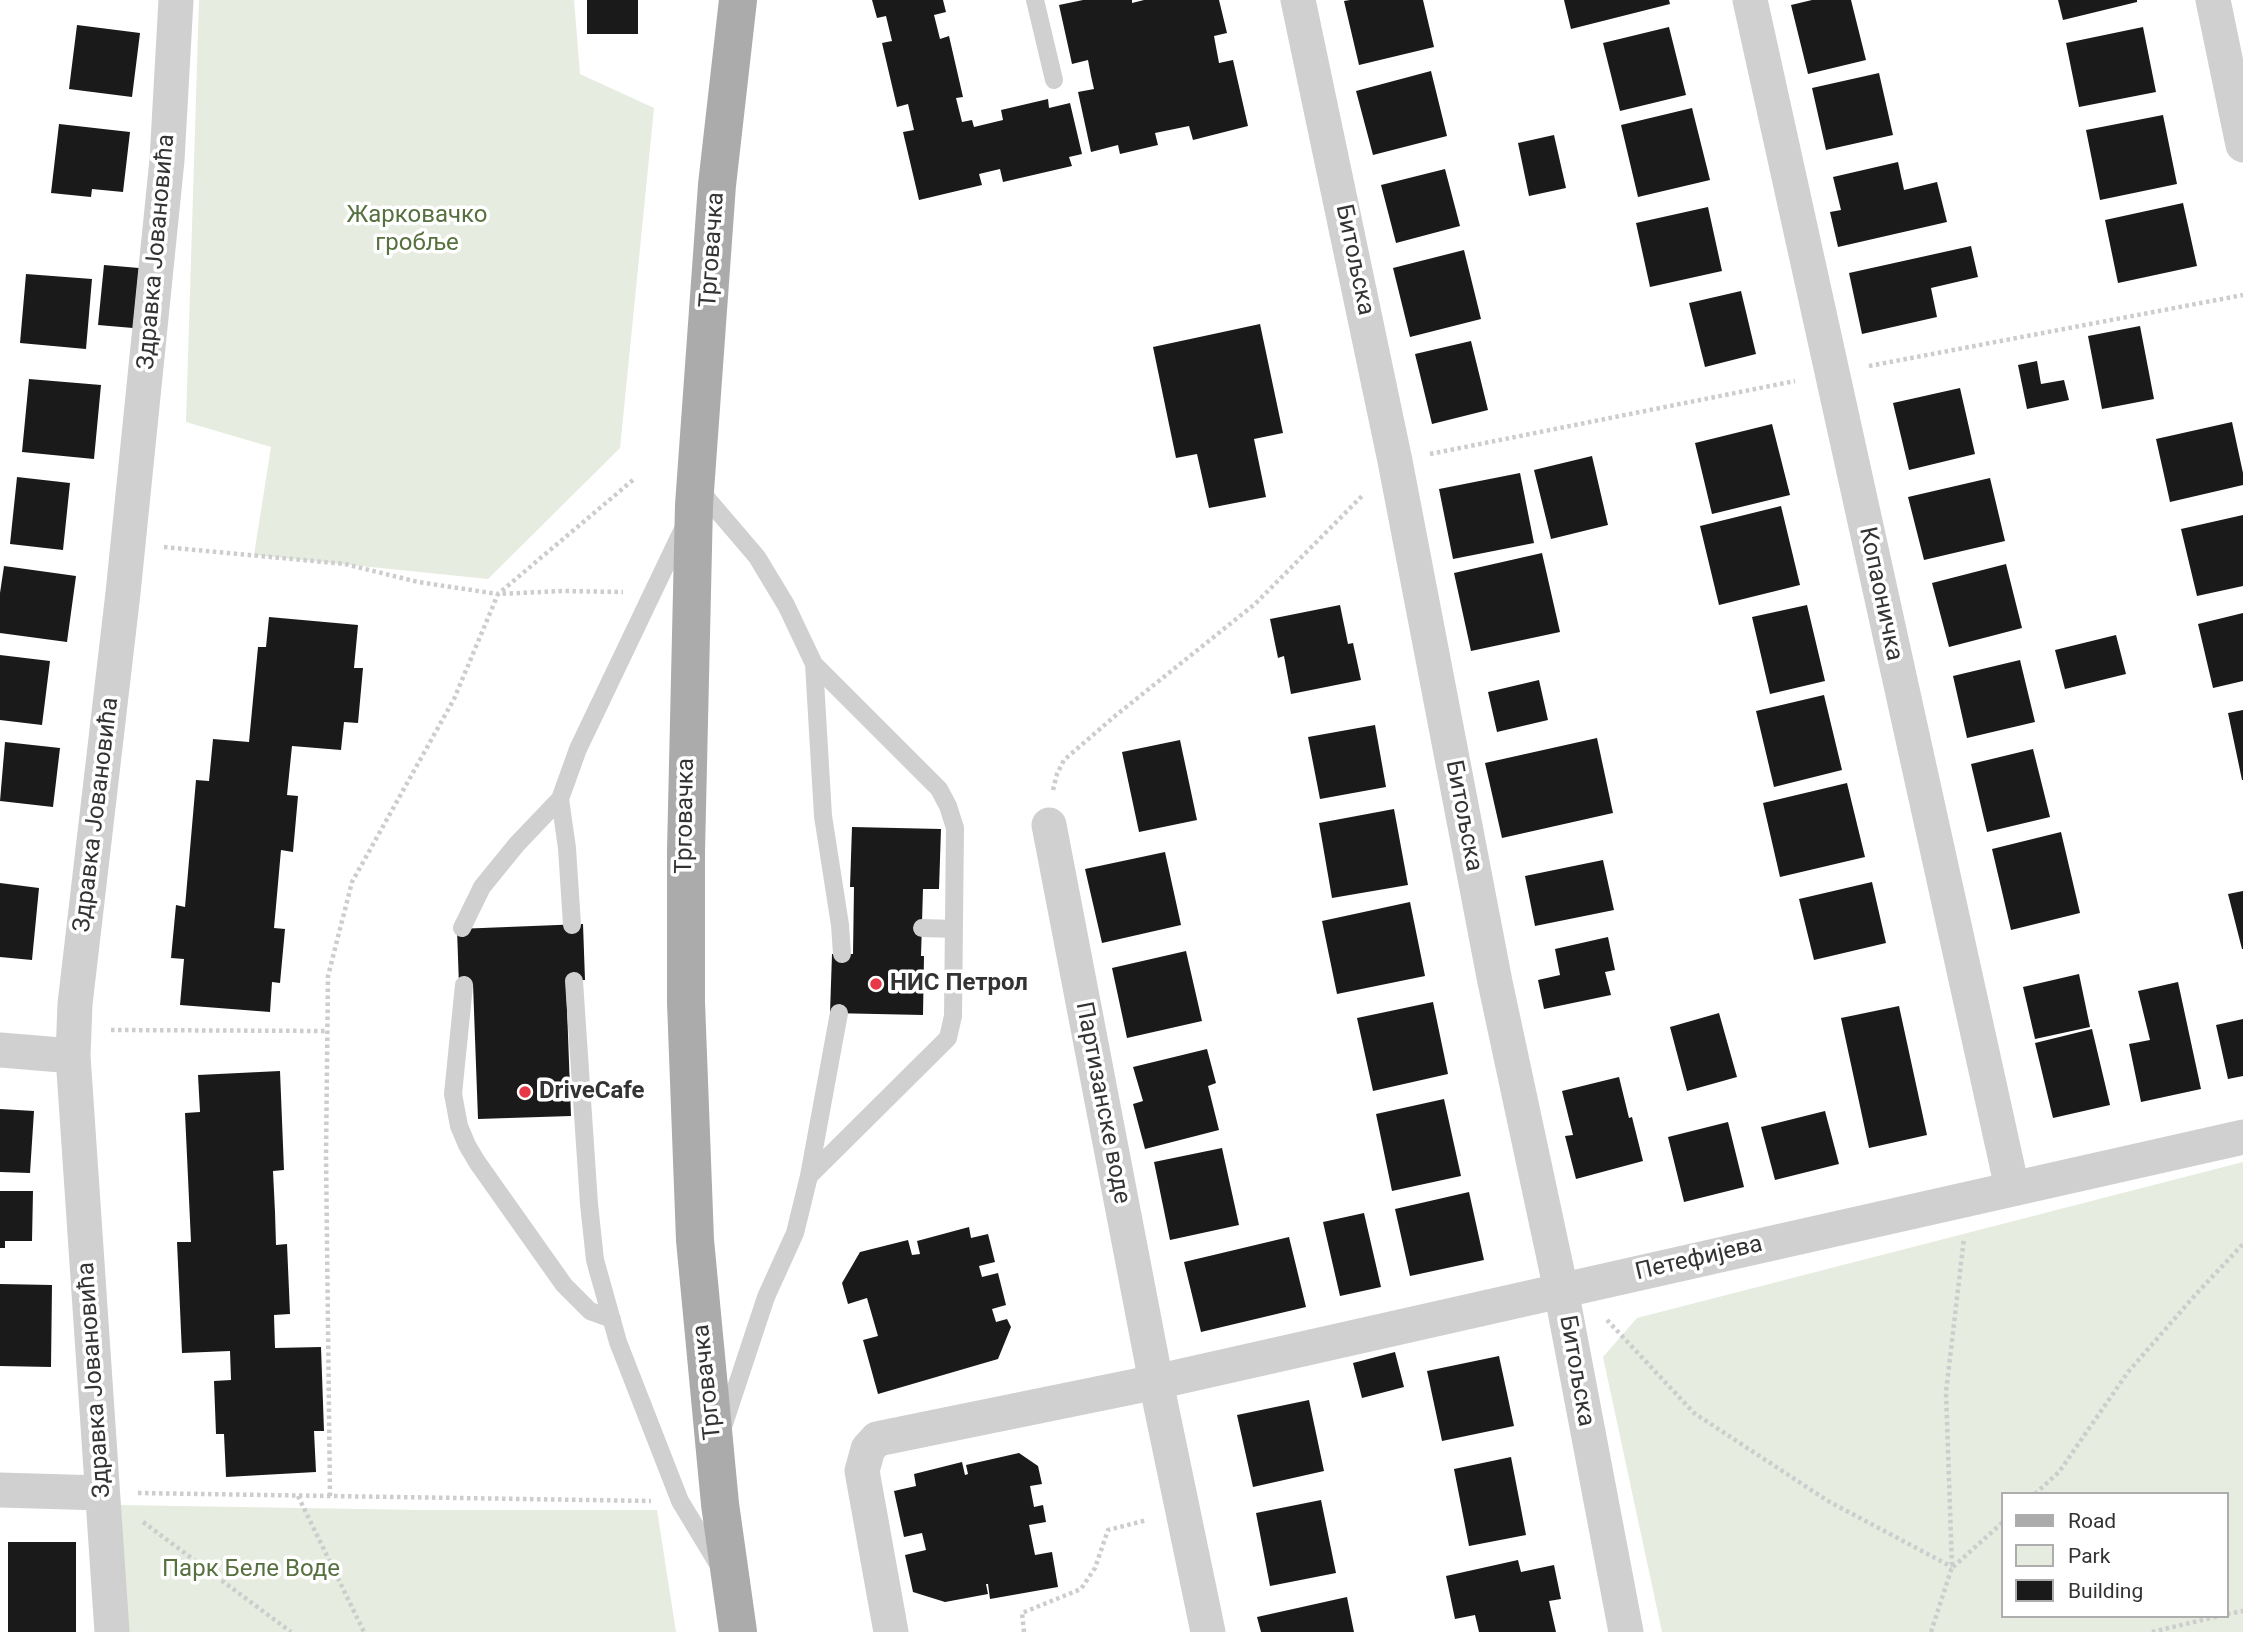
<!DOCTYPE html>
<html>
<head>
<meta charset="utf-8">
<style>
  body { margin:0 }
  #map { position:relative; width:2243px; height:1632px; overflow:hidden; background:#fff; font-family:Roboto,sans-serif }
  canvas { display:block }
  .legend { position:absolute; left:2001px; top:1492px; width:228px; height:126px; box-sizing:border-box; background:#fff; border:2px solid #adadad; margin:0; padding:9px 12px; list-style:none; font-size:21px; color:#333 }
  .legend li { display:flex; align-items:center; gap:14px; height:35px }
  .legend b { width:35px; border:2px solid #adadad }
</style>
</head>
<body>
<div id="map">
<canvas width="2243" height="1632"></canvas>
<ul class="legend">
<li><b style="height:9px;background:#ababab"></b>Road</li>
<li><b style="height:19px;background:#e6ecdf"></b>Park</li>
<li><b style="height:19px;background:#1a1a1a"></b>Building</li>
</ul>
</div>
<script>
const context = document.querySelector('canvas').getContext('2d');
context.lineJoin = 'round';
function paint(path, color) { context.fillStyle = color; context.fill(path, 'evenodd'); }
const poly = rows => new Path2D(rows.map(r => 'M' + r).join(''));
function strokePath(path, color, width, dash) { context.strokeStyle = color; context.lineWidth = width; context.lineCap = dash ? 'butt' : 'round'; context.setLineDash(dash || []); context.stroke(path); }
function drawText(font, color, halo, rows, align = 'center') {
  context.font = font + ' Roboto,sans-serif'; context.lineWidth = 7; context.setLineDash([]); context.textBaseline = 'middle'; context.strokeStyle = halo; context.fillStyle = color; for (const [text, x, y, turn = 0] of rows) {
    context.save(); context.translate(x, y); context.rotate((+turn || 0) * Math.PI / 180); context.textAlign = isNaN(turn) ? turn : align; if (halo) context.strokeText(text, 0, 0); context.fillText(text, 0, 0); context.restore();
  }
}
const green = poly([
  [199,0,574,0,580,74,654,108,620,448,488,579,254,555,271,447,186,422],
  [2243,1162,2243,1632,1662,1632,1603,1357,1637,1318],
  [2003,1494,2227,1494,2227,1616,2003,1616],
  [120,1505,420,1510,657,1510,676,1632,127,1632]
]);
const building = poly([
  [587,0,638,0,638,34,587,34],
  [872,0,943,0,946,12,934,15,940,39,949,36,963,97,956,98,962,122,972,120,974,127,1003,120,1001,110,1048,99,1049,108,1070,103,1082,154,1069,157,1072,166,1003,182,1000,169,979,174,982,185,919,200,903,132,914,130,908,104,897,107,882,43,892,41,886,16,877,18],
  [1083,0,1132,0,1132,3,1144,0,1219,0,1227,33,1214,36,1216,47,1219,63,1233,60,1248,126,1193,140,1189,126,1155,133,1158,145,1120,154,1118,145,1091,152,1078,92,1094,89,1091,76,1088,60,1072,64,1059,5],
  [1350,0,1423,0,1434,47,1359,65,1344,1],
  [1564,0,1669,0,1670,4,1571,29],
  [1812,0,1851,0,1866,60,1808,74,1791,5],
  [2058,0,2137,0,2137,2,2063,20],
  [77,25,140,33,132,97,69,89],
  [1669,27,1686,95,1620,111,1603,43],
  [2143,27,2156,92,2079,107,2066,43],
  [1431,71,1447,136,1373,155,1356,91],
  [1879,73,1893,135,1826,150,1812,88],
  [1692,108,1710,180,1638,197,1621,125],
  [2163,115,2177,184,2100,200,2086,130],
  [59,124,130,132,123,192,92,189,91,197,51,193],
  [1554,135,1566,188,1529,196,1518,143],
  [1898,162,1904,190,1937,182,1947,222,1838,247,1830,212,1841,210,1833,177],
  [1445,169,1460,226,1396,243,1381,185],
  [2183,203,2197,266,2118,283,2105,220],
  [1708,207,1722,271,1650,287,1636,223],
  [1971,246,1978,277,1931,288,1937,317,1862,334,1849,273],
  [1464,250,1481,319,1410,337,1393,268],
  [104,265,139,268,133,328,98,325],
  [26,274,92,279,86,349,20,343],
  [1741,291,1756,354,1705,367,1689,303],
  [1260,324,1283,433,1254,439,1266,497,1209,508,1197,454,1176,458,1153,347],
  [2140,326,2154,399,2102,409,2088,336],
  [1471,341,1488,410,1432,424,1415,354],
  [2037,361,2041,384,2064,380,2069,400,2027,409,2018,365],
  [29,379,101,385,94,459,22,452],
  [1960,388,1975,454,1909,470,1893,403],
  [2232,422,2243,473,2243,485,2170,502,2156,439],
  [1772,424,1790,495,1712,514,1695,443],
  [1592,456,1608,525,1551,539,1534,470],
  [1520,473,1534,543,1453,559,1439,489],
  [17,477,70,483,63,550,10,544],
  [1990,478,2005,541,1924,560,1908,497],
  [1781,506,1800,585,1719,605,1700,526],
  [2243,515,2243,586,2197,596,2181,529],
  [1542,553,1560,632,1471,651,1454,573],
  [2006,564,2022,628,1949,647,1932,583],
  [4,566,76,576,67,642,0,633,0,593],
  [1340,605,1348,644,1353,643,1361,680,1291,694,1284,656,1278,658,1270,619],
  [1807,605,1825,681,1770,694,1752,617],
  [2243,613,2243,681,2213,688,2198,624],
  [269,617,358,625,354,668,363,668,358,723,344,722,341,750,292,746,287,795,298,796,293,852,281,850,274,928,285,929,280,983,272,982,270,1012,180,1005,184,959,171,958,176,905,185,907,196,780,209,781,213,739,249,742,258,647,266,647],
  [2116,635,2126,674,2065,689,2055,650],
  [0,655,50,661,42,725,0,720],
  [2020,660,2035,722,1967,738,1953,676],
  [1539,680,1548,720,1497,732,1488,692],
  [1824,695,1842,770,1774,787,1756,711],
  [2243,710,2243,780,2242,780,2228,713],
  [1375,725,1386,787,1320,799,1308,737],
  [1597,738,1613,813,1502,838,1485,763],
  [1180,740,1197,820,1139,832,1122,752],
  [5,742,60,748,53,807,0,801],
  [2033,749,2050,817,1987,832,1971,764],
  [1847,783,1865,857,1780,877,1763,803],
  [1394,809,1408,885,1332,898,1319,823],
  [852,827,941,829,939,889,923,889,921,956,924,956,923,1015,830,1013,832,954,853,954,854,887,850,887],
  [2061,832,2080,913,2011,930,1992,849],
  [1165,852,1181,925,1102,943,1085,869],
  [1603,860,1614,910,1535,926,1525,876],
  [1872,882,1886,943,1814,960,1799,899],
  [0,883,39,888,32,960,0,957],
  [2243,891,2243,949,2242,949,2228,894],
  [1410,902,1425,976,1337,994,1322,921],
  [583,924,585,980,566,981,571,1116,478,1119,473,984,459,986,457,929],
  [1608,937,1615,970,1605,972,1611,995,1544,1009,1538,980,1560,975,1555,949],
  [1186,951,1202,1021,1127,1038,1112,968],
  [2079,974,2090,1027,2035,1039,2023,987],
  [2178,982,2201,1089,2141,1102,2129,1044,2150,1040,2138,991],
  [1433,1002,1448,1074,1373,1091,1357,1018],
  [1899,1006,1927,1135,1869,1148,1841,1018],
  [1719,1013,1737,1077,1687,1091,1670,1027],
  [2243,1019,2243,1076,2228,1079,2216,1025],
  [2092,1029,2110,1105,2053,1118,2035,1043],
  [1207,1049,1216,1083,1208,1086,1219,1130,1145,1149,1133,1104,1143,1101,1133,1067],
  [280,1071,284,1170,273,1171,275,1212,276,1245,287,1244,290,1314,274,1315,275,1348,321,1347,324,1431,314,1431,316,1472,226,1477,224,1434,216,1434,214,1381,231,1380,230,1351,182,1353,177,1242,191,1242,185,1113,200,1112,198,1075],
  [1619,1077,1629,1118,1632,1117,1643,1161,1576,1179,1565,1136,1573,1135,1562,1091],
  [1444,1099,1461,1176,1392,1191,1376,1114],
  [0,1109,34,1111,30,1173,0,1172],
  [1825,1111,1839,1164,1775,1180,1761,1127],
  [1728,1122,1744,1187,1684,1202,1668,1137],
  [1222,1148,1239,1225,1170,1240,1154,1162],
  [0,1191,33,1191,32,1241,5,1241,5,1248,0,1248],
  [1469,1192,1484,1260,1410,1276,1395,1209],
  [1364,1213,1381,1287,1340,1296,1323,1222],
  [969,1227,971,1238,988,1234,995,1262,979,1266,982,1277,998,1273,1006,1305,992,1309,996,1322,1007,1319,1011,1327,998,1359,878,1394,863,1340,878,1336,867,1298,848,1304,842,1283,860,1252,908,1240,912,1255,920,1254,917,1241],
  [1289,1237,1306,1307,1201,1332,1184,1262],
  [0,1284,52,1285,51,1367,0,1366],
  [1395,1352,1404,1387,1362,1398,1353,1363],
  [1499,1356,1514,1426,1442,1441,1427,1371],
  [1309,1400,1324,1471,1253,1487,1237,1415],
  [1019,1453,1038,1466,1042,1484,1030,1486,1034,1507,1043,1505,1046,1522,1029,1525,1035,1555,1052,1552,1058,1587,990,1599,988,1584,986,1584,988,1594,945,1602,913,1592,905,1555,926,1550,922,1533,904,1537,894,1491,916,1486,914,1474,962,1462,965,1475,968,1474,966,1465],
  [1511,1457,1526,1535,1469,1546,1454,1469],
  [1321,1500,1336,1573,1270,1586,1256,1513],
  [8,1542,76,1542,76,1632,8,1632],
  [1518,1560,1521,1572,1554,1565,1561,1599,1549,1601,1556,1632,1479,1632,1475,1615,1455,1619,1446,1576],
  [1347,1597,1354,1632,1261,1632,1257,1617]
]);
const path = poly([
  [1869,366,2243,295],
  [1430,454,1795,381],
  [164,547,345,564,418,582,498,594,633,480],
  [1053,790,1057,774,1064,760,1115,716,1255,604,1363,495],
  [111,1030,327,1031],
  [1607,1320,1694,1413,1828,1501,1952,1567],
  [138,1493,651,1501],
  [2035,1494,2059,1472,2128,1372,2197,1293,2243,1244],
  [298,1496,364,1632],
  [330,1496,326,1156,328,976,352,882,454,699,498,594,562,591,623,592],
  [143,1522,291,1632],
  [1953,1567,2003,1522],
  [2227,1614,2243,1611],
  [1024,1632,1022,1613,1081,1589,1095,1568,1108,1530,1147,1520],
  [1931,1632,1952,1567,1946,1392,1964,1238],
  [2152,1632,2219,1616]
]);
const lane = poly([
  [1035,0,1054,80],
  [698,488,757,557,786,605,814,664,823,816,840,925,842,954],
  [572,925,567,848,560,799,578,749,684,527],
  [462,928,482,887,517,844,560,799],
  [922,928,954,929],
  [574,981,589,1204,595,1260,618,1342,680,1501,718,1564],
  [464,985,453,1094,459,1126,467,1145,477,1162,564,1285,590,1311,612,1319],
  [809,1176,948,1038,953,1016,955,828,948,806,939,789,814,664],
  [723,1427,766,1297,795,1233,809,1176,839,1013]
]);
const street = poly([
  [1298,0,1395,461,1495,982,1561,1290,1626,1632],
  [1750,0,2012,1188],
  [2213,0,2243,145],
  [1049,825,1156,1382,1208,1632],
  [0,1050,73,1056],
  [0,1490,102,1493],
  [112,1632,73,1056,75,1004,123,593,167,160,176,0],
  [891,1632,862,1471,868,1449,877,1439,1156,1382,2243,1137]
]);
const primary = poly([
  [738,1632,720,1504,695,1240,686,1002,686,851,694,505,717,185,738,0]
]);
const markers = [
  [876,984,7,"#e63946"],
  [525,1092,7,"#e63946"]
];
const parkNames = [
  ["Жарковачко",417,216],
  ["гробље",417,244],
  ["Парк Беле Воде",251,1570]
];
const streetNames = [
  ["Трговачка",713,250,-86],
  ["Здравка Јовановића",157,252,-85],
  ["Битољска",1354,260,78],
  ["Копаоничка",1880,594,78],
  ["Здравка Јовановића",97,815,-83],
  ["Трговачка",686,816,-89],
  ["Битољска",1463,816,79],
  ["Партизанске воде",1102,1103,79],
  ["Петефијева",1699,1259,-13],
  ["Битољска",1576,1371,80],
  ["Здравка Јовановића",95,1380,-94],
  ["Трговачка",708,1382,-96]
];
const poiNames = [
  ["НИС Петрол",890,984],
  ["DriveCafe",539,1092]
];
paint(green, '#e6ecdf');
paint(building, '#1a1a1a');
strokePath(path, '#cdcdcd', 4.5, [3.5, 3.5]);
strokePath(lane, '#d0d0d0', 18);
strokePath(street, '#d0d0d0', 35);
strokePath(primary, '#ababab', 38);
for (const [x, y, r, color] of markers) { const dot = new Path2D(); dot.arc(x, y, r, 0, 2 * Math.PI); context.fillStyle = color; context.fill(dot); strokePath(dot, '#fff', 2.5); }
drawText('24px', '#56703f', '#fff', parkNames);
drawText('24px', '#333', '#fff', streetNames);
drawText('bold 24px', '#333', '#fff', poiNames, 'left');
</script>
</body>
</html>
